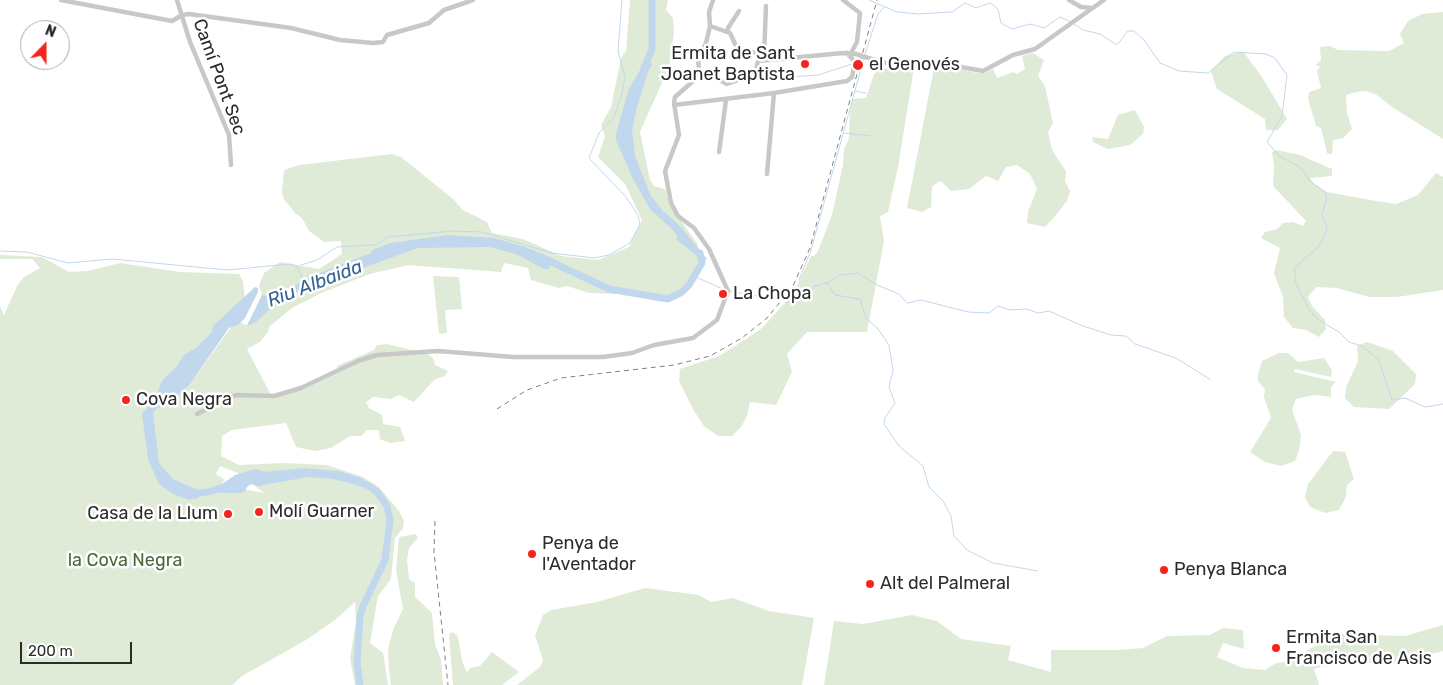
<!DOCTYPE html>
<html>
<head>
<meta charset="utf-8">
<style>
  body { margin:0 }
  #map { position:relative; width:1443px; height:685px; overflow:hidden; background:#fff; font-family:Rubik,sans-serif }
  canvas { display:block }
  .north { position:absolute; left:20px; top:20px; width:50px; height:50px; box-sizing:border-box; background:#fff; border:1px solid #aaa; border-radius:50%; rotate:22deg; font-size:14px; font-weight:700; line-height:20px; text-align:center; color:#2b2b2b }
  .north::after { content:''; display:block; margin:auto; width:18px; height:22px; background:#f4251c; clip-path:polygon(50% 0,100% 100%,50% 72%,0 100%) }
  .scale { position:absolute; left:20px; top:642px; width:112px; height:22px; box-sizing:border-box; border:2px solid #2b2b2b; border-top:0; padding-left:6px; font-size:15px; line-height:18px; white-space:nowrap; color:#2b2b2b; -webkit-text-stroke:4px #fff; paint-order:stroke }
</style>
</head>
<body>
<div id="map">
<canvas width="1443" height="685"></canvas>
<div class="north">N</div>
<div class="scale">200 m</div>
</div>
<script>
const context = document.querySelector('canvas').getContext('2d');
context.lineJoin = 'round';
function paint(path, color) { context.fillStyle = color; context.fill(path, 'evenodd'); }
const poly = rows => new Path2D(rows.map(r => 'M' + r).join(''));
function strokePath(path, color, width, dash) { context.strokeStyle = color; context.lineWidth = width; context.lineCap = dash ? 'butt' : 'round'; context.setLineDash(dash || []); context.stroke(path); }
function drawText(font, color, halo, rows, align = 'center') {
  context.font = font + ' Rubik,sans-serif'; context.lineWidth = 5; context.setLineDash([]); context.textBaseline = 'middle'; context.strokeStyle = halo; context.fillStyle = color; for (const [text, x, y, turn = 0] of rows) {
    context.save(); context.translate(x, y); context.rotate((+turn || 0) * Math.PI / 180); context.textAlign = isNaN(turn) ? turn : align; if (halo) context.strokeText(text, 0, 0); context.fillText(text, 0, 0); context.restore();
  }
}
const green = poly([
  [630,0,668,0,666,10,673,18,674,33,669,67,640,132,650,180,654,186,665,189,670,205,698,245,698,268,683,290,667,296,589,293,567,286,559,288,531,280,528,268,504,263,501,272,408,265,370,274,321,293,292,308,270,326,268,332,260,342,247,349,272,397,304,389,319,382,336,374,337,366,374,350,377,345,387,344,428,354,433,358,435,365,448,371,445,376,434,380,414,402,399,395,391,399,373,397,366,402,369,408,382,415,383,424,400,427,405,441,390,443,380,439,379,430,367,430,361,436,350,436,331,448,315,451,296,447,286,423,232,430,222,436,221,456,239,465,283,463,327,465,363,477,379,487,399,511,404,521,403,528,395,538,391,579,378,596,370,643,383,653,388,685,355,685,350,658,356,622,355,602,335,620,306,640,242,676,232,685,0,685,0,306,4,315,18,284,24,277,40,268,32,259,0,259,0,255,42,257,69,272,88,271,120,263,180,272,239,274,243,281,245,300,190,384,232,326,238,325,239,322,247,325,262,295,259,285,264,273,280,262,319,269,342,254,341,241,324,242,309,231,302,218,295,213,284,199,282,192,284,170,299,165,392,154,401,157,453,199,463,210,487,222,492,233,523,239,561,256,598,260,629,247,642,220,625,184,598,157,605,136,601,125,611,107,621,58,626,51],
  [220,466,238,473,264,493,226,486,222,482,225,480,216,474],
  [1443,12,1443,139,1392,107,1377,95,1366,91,1356,92,1346,95,1347,113,1352,129,1343,138,1333,140,1332,154,1327,153,1321,128,1316,126,1308,99,1309,92,1321,88,1317,71,1320,67,1316,65,1321,60,1320,47,1330,46,1338,50,1389,51,1404,43,1400,34,1408,21,1422,14],
  [1240,52,1245,54,1262,77,1287,119,1278,130,1266,130,1265,119,1217,89,1211,71,1225,56],
  [1033,53,1044,60,1038,76,1045,86,1053,123,1048,132,1052,150,1066,171,1065,181,1070,191,1067,201,1056,215,1045,227,1027,223,1028,212,1037,189,1030,174,1017,165,1006,167,998,181,986,176,969,189,951,191,941,181,932,186,931,207,922,212,907,208,935,63,977,73,984,73,993,69,997,78,1013,72,1017,74,1025,69,1022,56],
  [910,65,914,68,898,167,888,212,880,216,884,241,867,332,807,332,787,354,792,372,776,405,750,402,747,416,741,427,732,436,718,436,704,426,694,411,679,381,680,369,719,356,746,339,762,328,793,294,811,256,814,256,818,251,832,215,843,165,844,149,849,138,850,109,853,99,866,98,874,74,879,69],
  [1135,110,1144,127,1143,134,1130,145,1108,149,1093,142,1092,137,1108,139,1118,115],
  [1277,150,1300,155,1332,169,1332,176,1310,178,1314,184,1327,192,1376,201,1396,204,1418,195,1436,173,1443,177,1443,290,1397,297,1369,297,1337,288,1316,287,1308,297,1312,306,1325,320,1326,329,1319,337,1306,330,1293,328,1284,317,1283,297,1274,273,1280,248,1261,238,1265,232,1277,229,1283,223,1293,222,1303,226,1306,221,1273,186,1274,165,1272,152],
  [433,276,459,277,462,309,445,310,447,333,439,334],
  [1367,342,1393,351,1416,374,1415,384,1389,409,1354,407,1345,398,1346,387,1358,361,1357,346],
  [1279,353,1288,353,1298,362,1324,358,1332,370,1331,377,1295,369,1294,372,1336,382,1331,387,1331,397,1314,395,1296,399,1292,410,1301,435,1299,451,1295,461,1281,466,1265,462,1250,452,1271,418,1264,397,1265,389,1258,381,1258,374,1262,361],
  [1333,451,1345,452,1354,479,1347,485,1346,497,1339,510,1325,513,1310,507,1305,497,1308,484],
  [416,534,418,538,409,548,407,560,409,579,415,583,415,597,432,613,435,644,441,660,443,685,391,685,389,669,388,649,393,630,403,609,396,570,399,537],
  [645,588,699,595,711,602,733,598,769,611,814,618,802,685,517,685,540,667,543,660,535,635,543,615,552,610,597,602],
  [912,615,937,621,961,639,1011,646,1008,660,1051,672,1051,650,1117,650,1143,648,1167,636,1210,635,1223,628,1243,630,1244,649,1223,643,1217,657,1243,668,1265,670,1276,663,1294,661,1309,649,1343,634,1405,636,1443,625,1443,651,1393,663,1368,663,1357,657,1314,669,1319,685,824,685,834,621,863,624],
  [452,632,457,635,459,642,462,661,467,673,470,668,480,666,492,652,519,672,502,685,453,685,449,634]
]);
const water = poly([
  [645,61,653,64,649,69,637,107,632,130,635,156,651,196,662,210,681,227,707,259,703,261,677,240,677,236,673,230,650,209,633,179,616,140,616,134,628,91],
  [448,235,494,238,525,247,545,255,551,265,548,269,544,269,516,254,489,247,418,248,296,292,271,308,256,322,247,326,262,295,275,297,310,277,371,253,372,250,391,243],
  [255,287,258,288,258,292,245,318,238,325,229,328,190,384,167,406,157,408,153,413,159,463,173,479,200,491,198,498,189,500,173,494,159,484,148,459,142,414,155,399,162,381,177,366,184,355,196,348,212,332,213,326],
  [304,468,339,471,364,479,361,486,333,479,308,477,258,486,251,484,247,487,245,491,241,493,220,493,218,487,235,475,252,470,258,469,265,472]
]);
const stream = poly([
  [869,0,897,12,918,14,952,12,965,3,976,8,990,3,998,9,1001,23,1012,29,1030,24,1044,28,1060,17,1071,22],
  [1074,24,1083,30,1100,34,1117,45,1128,31,1134,31,1144,40,1160,63,1179,71,1208,73,1234,52,1266,54,1275,58,1287,75,1282,116,1267,142,1279,156,1300,167,1311,182,1324,191,1327,197,1322,214,1327,227,1325,235,1317,248,1294,268,1296,283,1309,310,1320,321,1339,332,1349,342,1362,346,1379,360,1392,400,1405,398,1425,407,1443,404],
  [865,54,878,14,884,7],
  [772,78,818,75,852,64],
  [855,91,866,93],
  [844,133,871,136],
  [0,251,27,252,68,263,112,259,228,270,290,264,297,266,304,281],
  [301,265,317,260,337,247,375,245,388,237,452,231,482,232,552,253,594,258,609,255,630,243,640,224,638,215,626,197,589,158,599,133,614,117,622,94,625,77,618,51,622,0],
  [694,276,725,290],
  [799,280,811,250,864,58],
  [827,283,835,295,860,299,866,318,878,329,889,345,893,370,889,387,895,403,885,418,884,424,899,446,923,466,929,487,943,501,951,516,954,536,967,550,993,563,1038,571],
  [729,291,777,299],
  [786,302,796,304,815,286,827,283,840,275,858,273,877,285,899,294,907,303,921,300,968,312,989,313,998,306,1010,310,1026,309,1038,313,1049,311,1083,326,1111,335,1126,336,1135,344,1176,358,1211,380]
]);
const river = poly([
  [644,68,652,49,652,0],
  [541,257,609,289,668,299,682,292,689,285,702,263,700,253],
  [353,480,369,486,378,493,387,506,390,520,385,560,363,606,360,617,357,663,360,685],
  [191,494,208,492,227,486]
]);
const minor = poly([
  [61,0,172,21,182,15,189,14,291,28,340,40,373,43,383,42,387,35,429,23,444,10,473,0],
  [177,0,190,42,229,135,231,165],
  [713,0,709,12,710,26,730,33,737,48,764,55],
  [843,0,860,13,857,42,851,53],
  [1069,0,1081,7,1092,8],
  [728,32,728,28,739,11],
  [764,56,766,6],
  [865,57,893,65,911,61,928,61,983,71,1013,55,1035,49,1104,0],
  [699,70,698,59,706,43,710,26],
  [674,105,774,93,847,81,852,77,855,62,847,53],
  [719,152,726,100],
  [767,174,774,93],
  [197,414,236,395,274,396,301,388,358,361,377,355,438,351,513,357,603,357,632,353,654,345,693,338,717,320,728,291,709,249,694,228,678,216,671,203,665,171,679,135,674,103,675,97,692,82,699,70,727,84,755,74,758,61,843,53,856,54]
]);
const rail = poly([
  [497,409,527,390,561,378,674,365,710,356,742,338,767,318,793,286,810,248,877,0],
  [435,521,434,552,448,685]
]);
const minorBridge = poly([
  [856,54,865,57]
]);
const markers = [
  [805,64,5,"#f4251c"],
  [858,65,6,"#f4251c"],
  [723,294,5,"#f4251c"],
  [126,400,5,"#f4251c"],
  [259,512,5,"#f4251c"],
  [228,514,5,"#f4251c"],
  [532,554,5,"#f4251c"],
  [1164,570,5,"#f4251c"],
  [870,584,5,"#f4251c"],
  [1276,648,5,"#f4251c"]
];
const poiNames = [
  ["Ermita de Sant",795,54,"right"],
  ["Joanet Baptista",795,75,"right"],
  ["el Genovés",869,65],
  ["La Chopa",733,294],
  ["Cova Negra",136,400],
  ["Molí Guarner",269,512],
  ["Casa de la Llum",218,514,"right"],
  ["Penya de",542,544],
  ["l'Aventador",542,565],
  ["Penya Blanca",1174,570],
  ["Alt del Palmeral",880,584],
  ["Ermita San",1286,638],
  ["Francisco de Asis",1286,659]
];
const streetNames = [
  ["Camí Pont Sec",219,77,70]
];
const parkNames = [
  ["la Cova Negra",125,561]
];
const waterNames = [
  ["Riu Albaida",315,284,-21]
];
paint(green, '#dfebd7');
paint(water, '#c1d7ed');
strokePath(stream, '#c1d7ed', 1);
strokePath(river, '#c1d7ed', 7);
strokePath(minor, '#c8c8c8', 4.5);
strokePath(rail, '#808080', 1, [5, 4]);
strokePath(minorBridge, '#c8c8c8', 4.5);
for (const [x, y, r, color] of markers) { const dot = new Path2D(); dot.arc(x, y, r, 0, 2 * Math.PI); context.fillStyle = color; context.fill(dot); strokePath(dot, '#fff', 2); }
drawText('18px', '#2b2b2b', '#fff', poiNames, 'left');
drawText('18px', '#2b2b2b', '#fff', streetNames);
drawText('18px', '#486a36', '#fff', parkNames);
drawText('italic 19px', '#336393', '#fff', waterNames);
</script>
</body>
</html>
